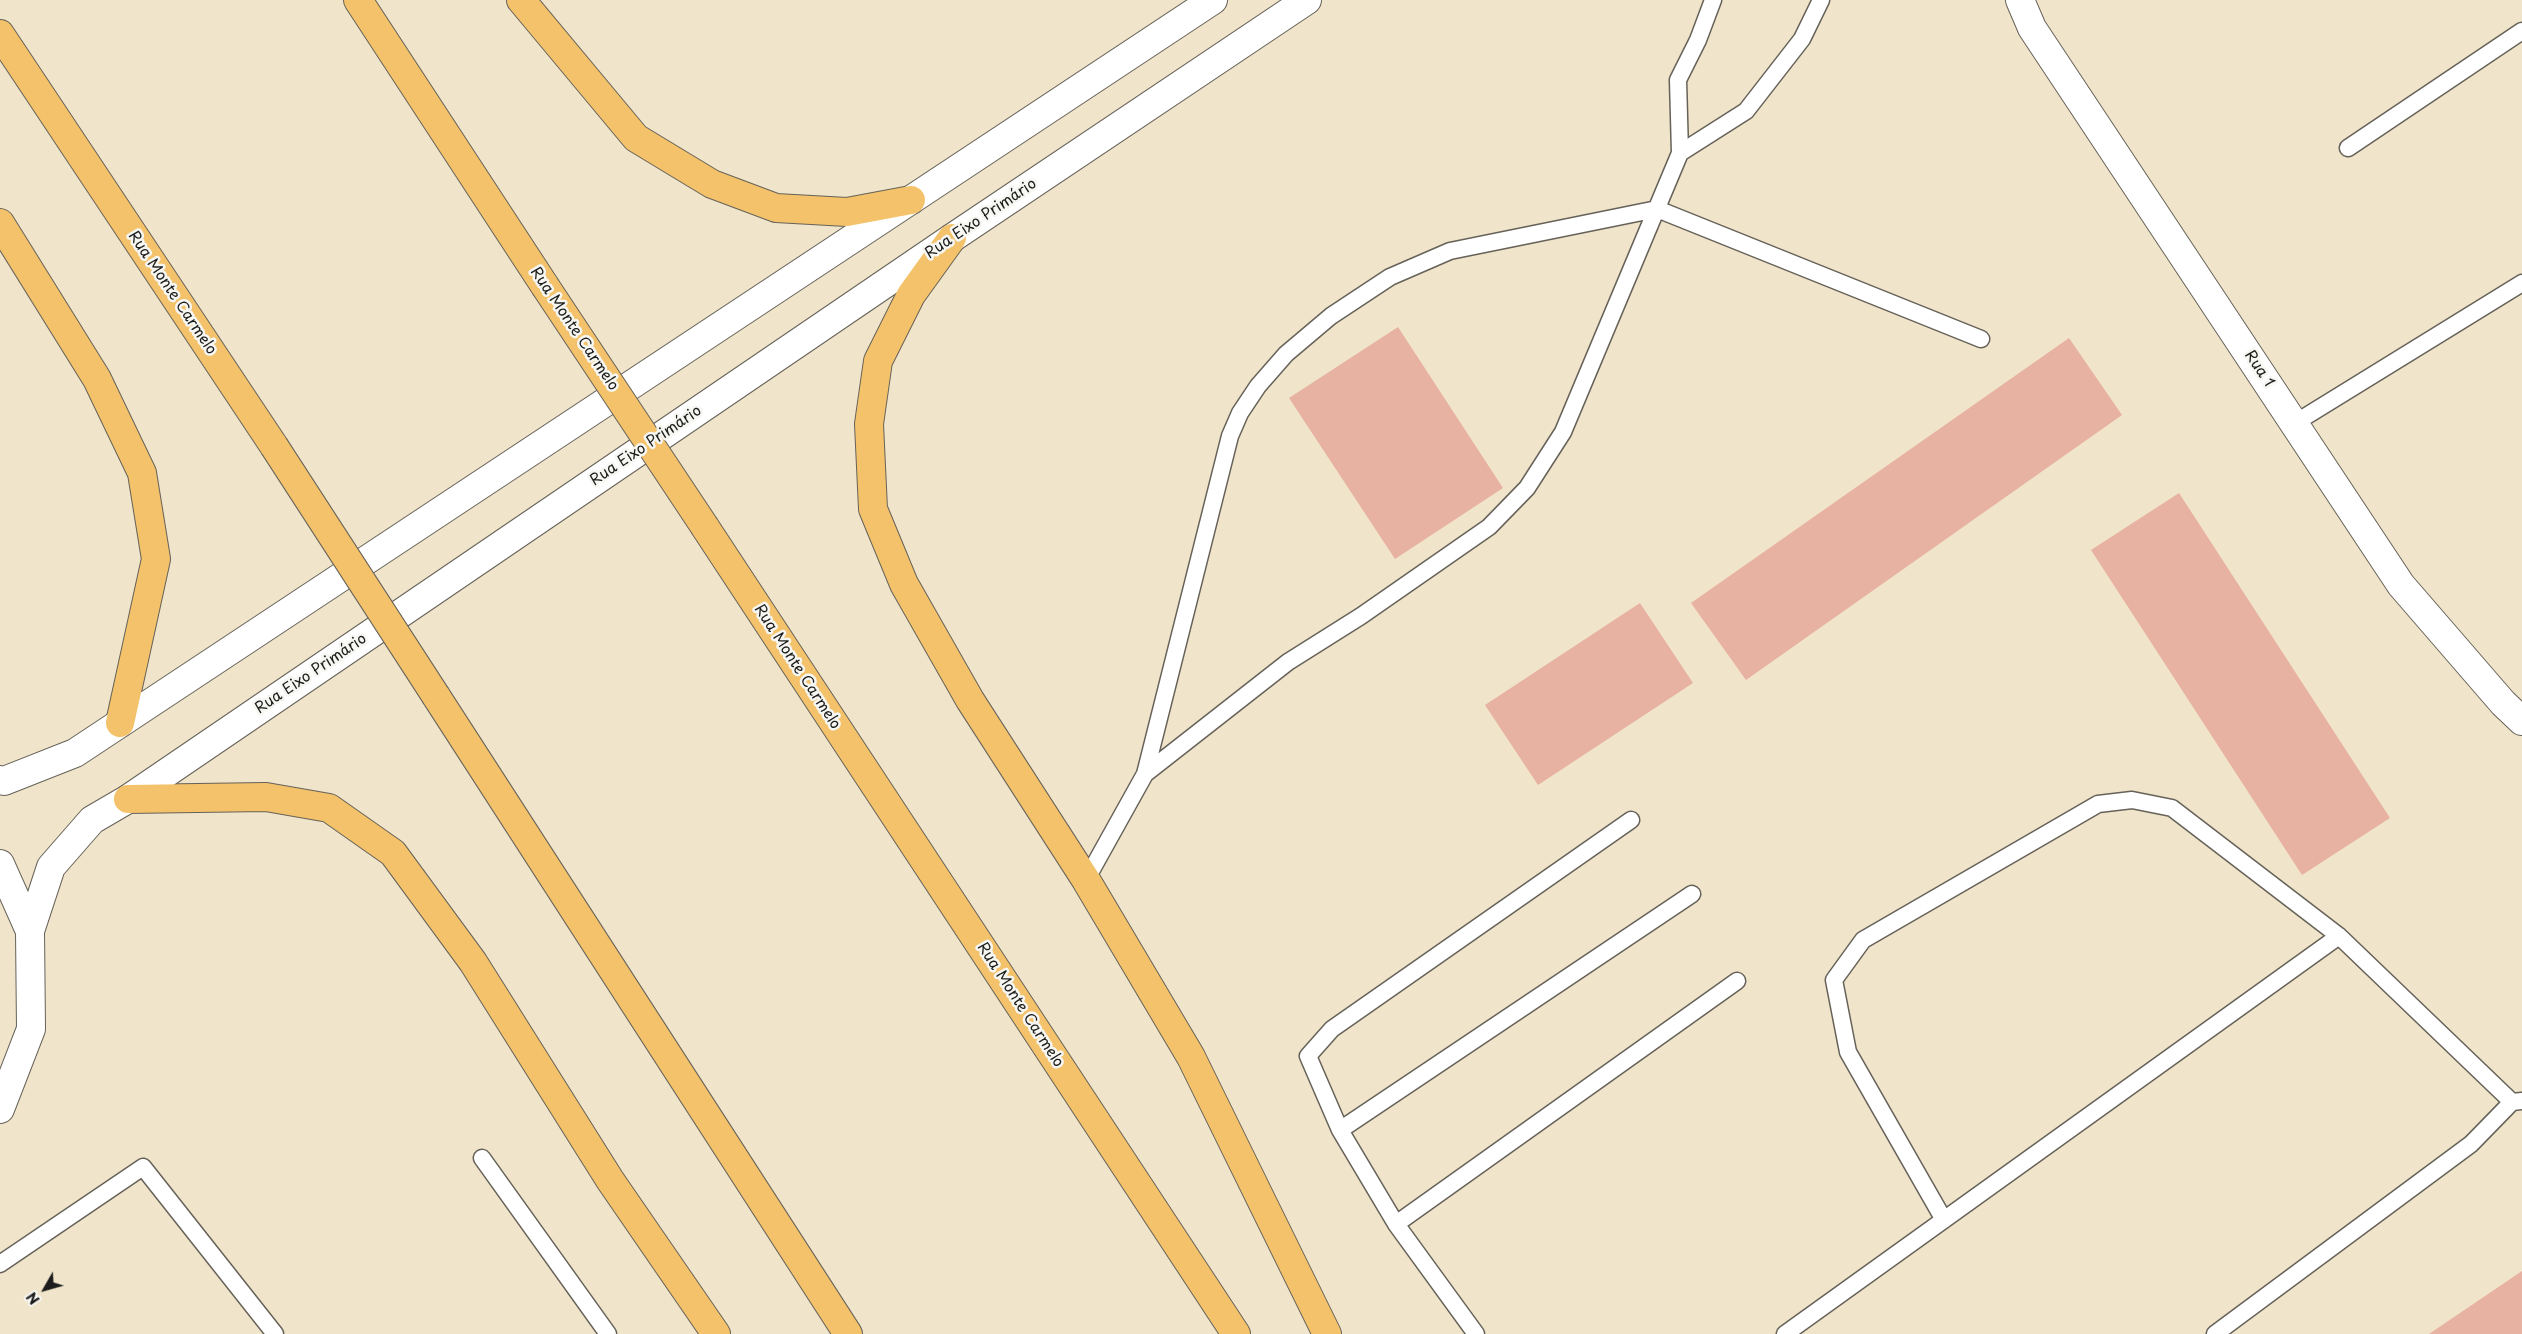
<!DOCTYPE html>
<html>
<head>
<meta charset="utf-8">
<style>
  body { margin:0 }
  #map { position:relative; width:2522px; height:1334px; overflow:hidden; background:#f0e4ca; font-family:"Playpen Sans",sans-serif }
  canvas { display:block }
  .north { position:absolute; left:20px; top:1264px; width:50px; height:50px; -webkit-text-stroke:4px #f6f6f2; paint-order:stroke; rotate:232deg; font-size:14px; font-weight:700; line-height:20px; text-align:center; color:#1c1c1c }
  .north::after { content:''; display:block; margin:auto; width:18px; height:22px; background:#1c1c1c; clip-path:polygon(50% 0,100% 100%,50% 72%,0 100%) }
</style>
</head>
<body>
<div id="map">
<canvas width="2522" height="1334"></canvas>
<div class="north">N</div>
</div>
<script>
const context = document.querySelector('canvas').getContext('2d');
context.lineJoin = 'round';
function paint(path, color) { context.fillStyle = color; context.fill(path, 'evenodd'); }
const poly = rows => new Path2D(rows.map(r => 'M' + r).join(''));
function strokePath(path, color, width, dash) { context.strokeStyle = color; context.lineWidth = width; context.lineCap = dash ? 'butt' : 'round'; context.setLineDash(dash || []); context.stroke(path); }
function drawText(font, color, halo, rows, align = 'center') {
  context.font = font + ' "Playpen Sans",sans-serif'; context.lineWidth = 5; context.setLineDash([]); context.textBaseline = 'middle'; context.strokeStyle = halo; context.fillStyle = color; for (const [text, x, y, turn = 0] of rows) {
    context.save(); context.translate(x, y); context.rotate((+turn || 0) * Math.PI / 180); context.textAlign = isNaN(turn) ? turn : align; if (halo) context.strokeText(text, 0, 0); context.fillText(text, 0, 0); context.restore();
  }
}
const building = poly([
  [1398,327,1503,488,1395,559,1289,398],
  [2069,338,2122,415,1746,680,1691,603],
  [2179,493,2390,818,2302,875,2091,550],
  [1640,603,1693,683,1538,785,1485,705],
  [2522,1271,2522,1334,2429,1334]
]);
const service = poly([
  [2348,148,2522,31],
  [1680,153,1746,111,1802,39,1821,0],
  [2295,423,2522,283],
  [1145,774,1288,662,1361,616,1489,527,1527,488,1563,432,1680,153,1678,80,1698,40,1713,0],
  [1086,880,1145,774,1230,436,1240,413,1258,386,1286,354,1331,316,1390,277,1450,251,1657,209,1981,339],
  [1340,1130,1692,894],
  [482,1158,608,1334],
  [1944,1220,1848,1052,1834,980,1863,940,2098,804,2132,800,2172,808,2339,936,2512,1102],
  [1396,1224,1737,981],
  [0,1264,143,1167,275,1334],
  [1476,1334,1396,1224,1340,1130,1308,1056,1332,1029,1631,820],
  [1785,1334,2339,936],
  [2215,1334,2471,1144,2512,1102,2522,1101]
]);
const minor = poly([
  [2020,0,2032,28,2401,585,2503,703,2522,721]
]);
const tertiary = poly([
  [0,780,4,781,75,753,1213,0],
  [0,864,30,931,31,1029,0,1109],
  [30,931,51,867,92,820,128,799,952,238,1307,0]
]);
const trunk = poly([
  [358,0,545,286],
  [521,0,636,138,712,184,776,208,847,212,911,200],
  [0,34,274,446],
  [0,223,97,379,142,473,156,559,120,723],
  [952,238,911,295,878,361,869,424,873,509,904,584,970,700,1086,880,1191,1057,1327,1334],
  [705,527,1236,1334],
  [436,696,848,1334],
  [128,799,266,797,329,808,393,853,473,962,610,1180,716,1334]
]);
const trunkBridge = poly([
  [545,286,705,527],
  [274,446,436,696]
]);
const streetNames = [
  ["Rua Eixo Primário",981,219,-34],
  ["Rua Monte Carmelo",172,293,56],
  ["Rua Monte Carmelo",574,329,56],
  ["Rua 1",2259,369,56],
  ["Rua Eixo Primário",646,446,-34],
  ["Rua Monte Carmelo",797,667,57],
  ["Rua Eixo Primário",311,674,-34],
  ["Rua Monte Carmelo",1020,1005,57]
];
paint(building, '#e8b2a2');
strokePath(service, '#666259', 19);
strokePath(minor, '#666259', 30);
strokePath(tertiary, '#666259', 30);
strokePath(trunk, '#666259', 30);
strokePath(service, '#fff', 16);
strokePath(minor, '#fff', 28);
strokePath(tertiary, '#fff', 28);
strokePath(trunk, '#f3c26a', 28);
strokePath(trunkBridge, '#666259', 30, []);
strokePath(trunkBridge, '#f3c26a', 28);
drawText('15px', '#1c1c1c', '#f6f6f2', streetNames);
</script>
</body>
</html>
